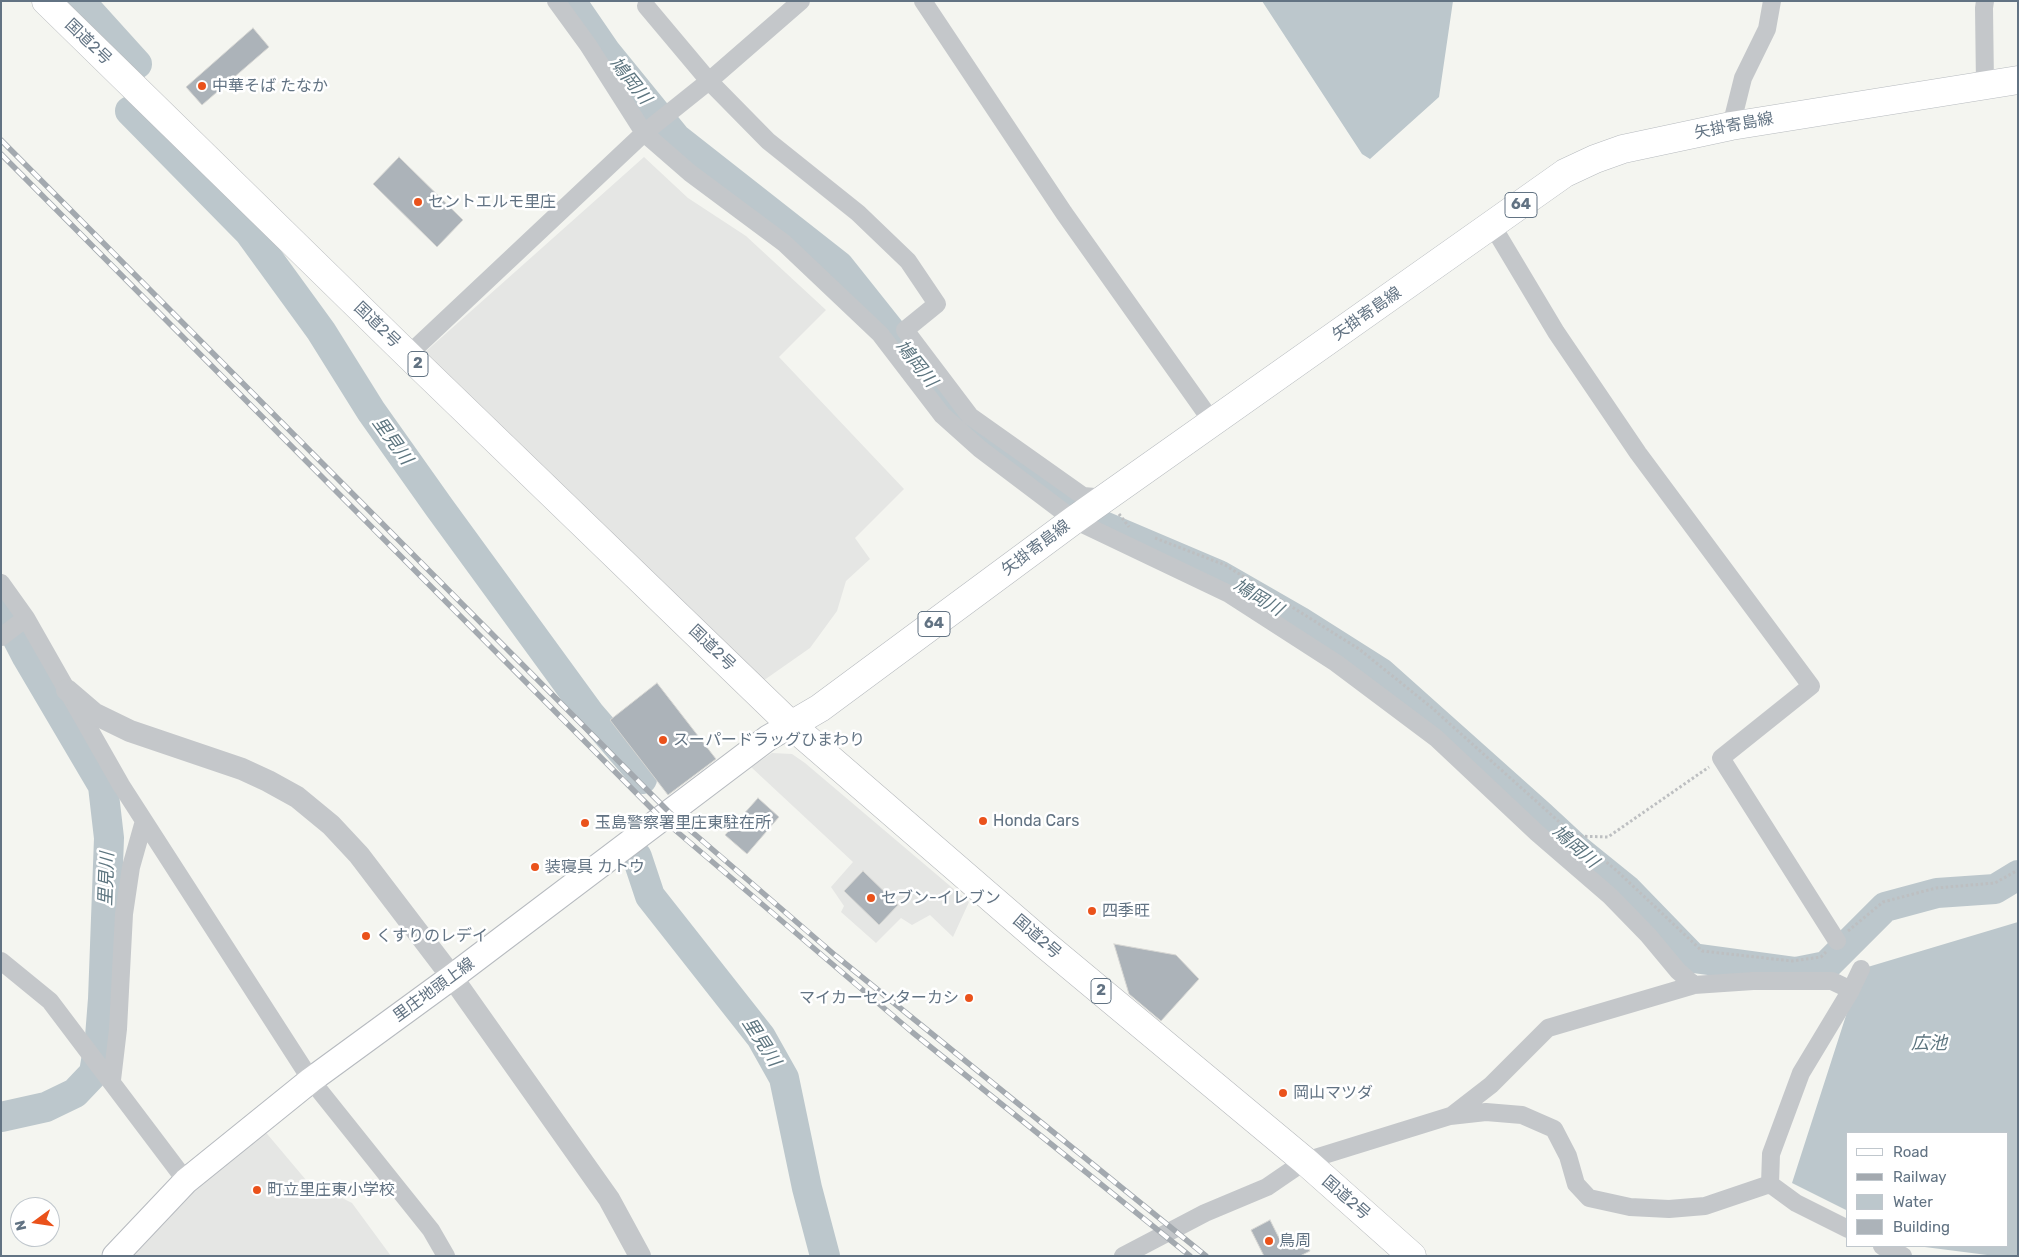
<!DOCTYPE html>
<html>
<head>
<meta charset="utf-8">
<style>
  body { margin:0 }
  #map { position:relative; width:2019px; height:1257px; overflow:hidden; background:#f4f5f0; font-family:Rubik,sans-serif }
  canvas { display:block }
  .frame { position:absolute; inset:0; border:2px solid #627383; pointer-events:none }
  .legend { position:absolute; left:1846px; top:1132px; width:162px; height:115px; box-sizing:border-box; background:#fff; border:1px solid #c0c7cd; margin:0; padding:6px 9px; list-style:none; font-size:15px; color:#627383 }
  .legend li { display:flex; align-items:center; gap:10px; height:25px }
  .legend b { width:25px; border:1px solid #c0c7cd }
  .north { position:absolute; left:10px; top:1197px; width:50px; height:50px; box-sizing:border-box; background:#fff; border:1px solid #c0c7cd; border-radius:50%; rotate:256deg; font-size:14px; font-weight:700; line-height:20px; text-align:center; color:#627383 }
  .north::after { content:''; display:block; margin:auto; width:18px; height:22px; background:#ea521b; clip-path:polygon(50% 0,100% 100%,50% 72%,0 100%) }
</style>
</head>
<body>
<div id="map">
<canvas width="2019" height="1257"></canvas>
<div class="frame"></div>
<ul class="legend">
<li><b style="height:6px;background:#fff"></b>Road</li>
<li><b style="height:6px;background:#a3a9af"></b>Railway</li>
<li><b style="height:14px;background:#bcc7cc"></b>Water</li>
<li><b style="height:14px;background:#acb3b9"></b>Building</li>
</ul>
<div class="north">N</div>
</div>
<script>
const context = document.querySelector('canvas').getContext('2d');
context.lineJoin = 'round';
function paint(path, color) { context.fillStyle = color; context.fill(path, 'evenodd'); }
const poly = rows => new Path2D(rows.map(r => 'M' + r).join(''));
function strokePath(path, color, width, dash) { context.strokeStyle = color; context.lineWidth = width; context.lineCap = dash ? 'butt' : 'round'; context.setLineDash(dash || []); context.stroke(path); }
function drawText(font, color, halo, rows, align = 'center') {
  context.font = font + ' Rubik,"Noto Sans JP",sans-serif'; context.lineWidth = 5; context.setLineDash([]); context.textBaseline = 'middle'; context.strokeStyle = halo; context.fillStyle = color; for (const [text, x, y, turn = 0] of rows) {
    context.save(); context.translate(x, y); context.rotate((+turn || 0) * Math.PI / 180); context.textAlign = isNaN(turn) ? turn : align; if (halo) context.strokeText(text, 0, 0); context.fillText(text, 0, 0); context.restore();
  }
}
const built = poly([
  [644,157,688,198,746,236,826,310,779,357,904,489,855,538,870,559,846,581,837,611,810,648,760,683,424,353],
  [772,753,792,754,805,763,969,902,953,937,930,915,912,925,901,918,876,943,841,912,844,906,831,887,853,862,751,767],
  [263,1129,306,1180,352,1203,391,1256,131,1256,178,1199]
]);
const water = poly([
  [1262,1,1453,1,1439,97,1370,159,1362,154],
  [2018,922,2018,1256,1995,1256,1917,1246,2008,1246,2008,1133,1848,1133,1848,1211,1792,1183,1861,969]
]);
const river = poly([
  [80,1,137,64],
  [571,1,606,52,676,138,839,266,960,418,1099,524,1219,575,1299,621,1381,673,1540,815,1580,852,1627,890,1693,958,1796,972,1826,966,1885,907,1937,893,1995,889,2018,875],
  [130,111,249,232,321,331,371,411,439,507,590,714,640,772,642,779],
  [1,607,27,657,103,786,109,838,103,999,100,1037,94,1073,75,1093,46,1107,1,1117],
  [637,857,650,896,761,1037,784,1078,807,1188,825,1256]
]);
const building = poly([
  [253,28,269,47,202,105,186,87,253,28],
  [399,157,463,220,437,247,373,184,399,157],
  [657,683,716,759,668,795,610,720,657,683],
  [758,798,779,817,747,854,725,835,758,798],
  [863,871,898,905,879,925,844,891,863,871],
  [1114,944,1176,955,1199,979,1161,1021,1129,994,1114,944],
  [1270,1220,1283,1246,1302,1236,1310,1251,1300,1256,1264,1256,1251,1230,1270,1220]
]);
const path = poly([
  [1119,514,1129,527],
  [1155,538,1225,565,1359,649,1431,707,1575,836,1617,871,1702,951,1792,961,1821,957,1826,952],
  [1575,836,1608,837,1709,767],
  [1848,931,1883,902,1936,888,1995,883,2018,870]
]);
const minor = poly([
  [556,1,588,45,644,133,690,173,784,243,880,334,942,415,980,449,1074,520,1229,594,1336,663,1436,738,1537,833,1610,896,1648,935,1678,971,1694,985,1753,981,1832,981,1851,990],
  [923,1,1064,213,1213,423],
  [1985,1,1984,8,1985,85],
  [646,6,709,81,768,141,858,213,908,261,937,304,905,330,970,416,1083,496,1106,498],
  [1731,126,1743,78,1767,29,1772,1],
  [1492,225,1556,332,1638,453,1811,686,1721,758,1837,941],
  [408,355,644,133,709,81,801,1],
  [1,583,26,618,121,785,311,1080,431,1230,446,1256],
  [1,637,26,618],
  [1,961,50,1001,186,1181],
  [112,1080,118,1029,124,914,131,867,144,821],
  [1451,1116,1491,1085,1548,1028,1694,985],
  [1848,1229,1796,1203,1770,1184,1771,1154,1801,1073,1851,990,1861,969],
  [1882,1246,1903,1256],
  [1123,1256,1205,1213,1267,1187,1305,1161,1450,1116,1486,1112,1522,1115,1554,1129,1568,1156,1576,1184,1589,1198,1630,1207,1669,1209,1705,1206,1770,1184]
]);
const tertiary = poly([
  [67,690,95,714,130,731,242,769,268,781,297,797,331,825,359,855,452,977,609,1199,640,1256]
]);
const secondary = poly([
  [115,1256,186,1181,311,1080,452,977,768,738,791,725]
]);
const primary = poly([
  [791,725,820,708,1074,520,1565,173,1595,159,1623,149,1731,126,2018,80]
]);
const trunk = poly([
  [46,1,408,355,791,725,1043,943,1305,1161,1412,1256]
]);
const rail = poly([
  [1,140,669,812,836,956,1206,1256],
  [1,154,661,818,912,1032,1190,1256]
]);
const markers = [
  [202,86,5,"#ea521b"],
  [418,202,5,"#ea521b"],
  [663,740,5,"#ea521b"],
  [983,821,5,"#ea521b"],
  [585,823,5,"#ea521b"],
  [535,867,5,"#ea521b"],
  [871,898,5,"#ea521b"],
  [1092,911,5,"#ea521b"],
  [366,936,5,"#ea521b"],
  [969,998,5,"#ea521b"],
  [1283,1093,5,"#ea521b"],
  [257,1190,5,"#ea521b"],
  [1269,1241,5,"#ea521b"]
];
const shields = [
  [1521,205,32],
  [418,364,20],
  [934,624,32],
  [1101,991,20]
];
const shieldNames = [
  ["64",1521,205],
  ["2",418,364],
  ["64",934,624],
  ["2",1101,991]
];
const streetNames = [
  ["国道2号",88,42,44],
  ["矢掛寄島線",1734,126,-11],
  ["矢掛寄島線",1367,314,-35],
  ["国道2号",377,325,44],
  ["矢掛寄島線",1036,548,-37],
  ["国道2号",712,648,44],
  ["国道2号",1037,937,41],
  ["里庄地頭上線",434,990,-36],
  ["国道2号",1346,1198,41]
];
const poiNames = [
  ["中華そば たなか",212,86],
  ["セントエルモ里庄",428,202],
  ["スーパードラッグひまわり",673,740],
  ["Honda Cars",993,821],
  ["玉島警察署里庄東駐在所",595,823],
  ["装寝具 カトウ",545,867],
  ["セブン-イレブン",881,898],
  ["四季旺",1102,911],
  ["くすりのレデイ",376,936],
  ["マイカーセンターカシ",959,998,"right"],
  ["岡山マツダ",1293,1093],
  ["町立里庄東小学校",267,1190],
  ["鳥周",1279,1241]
];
const waterNames = [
  ["鳩岡川",630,81,51],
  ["鳩岡川",916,364,51],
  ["里見川",392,441,54],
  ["鳩岡川",1258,598,31],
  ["鳩岡川",1575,847,41],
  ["里見川",107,879,-88],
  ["里見川",761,1042,57],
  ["広池",1929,1044]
];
paint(built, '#e5e6e4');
paint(water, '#bcc7cc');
strokePath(river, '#bcc7cc', 30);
paint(building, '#acb3b9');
strokePath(building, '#d6d6d3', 1);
strokePath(secondary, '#b6babf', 27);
strokePath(primary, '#b6babe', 29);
strokePath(trunk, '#b6b9bc', 29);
strokePath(path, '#bdbfc1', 3, [2.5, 2.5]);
strokePath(minor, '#c4c7ca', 18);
strokePath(tertiary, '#c4c7ca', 22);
strokePath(secondary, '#fff', 25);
strokePath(primary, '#fff', 28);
strokePath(trunk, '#fff', 28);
strokePath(rail, '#a3a9af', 5.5);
strokePath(rail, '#fff', 4, [11]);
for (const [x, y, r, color] of markers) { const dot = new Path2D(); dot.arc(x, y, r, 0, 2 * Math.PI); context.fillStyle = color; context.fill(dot); strokePath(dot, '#fff', 2); }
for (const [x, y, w] of shields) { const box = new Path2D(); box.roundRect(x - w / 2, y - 12.5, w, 25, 4); context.fillStyle = '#fff'; context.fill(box); strokePath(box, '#627383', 1); }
drawText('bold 15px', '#627383', null, shieldNames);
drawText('16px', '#627383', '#fff', streetNames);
drawText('16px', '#627383', '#fff', poiNames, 'left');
drawText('italic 18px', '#5e7680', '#fff', waterNames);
</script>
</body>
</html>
